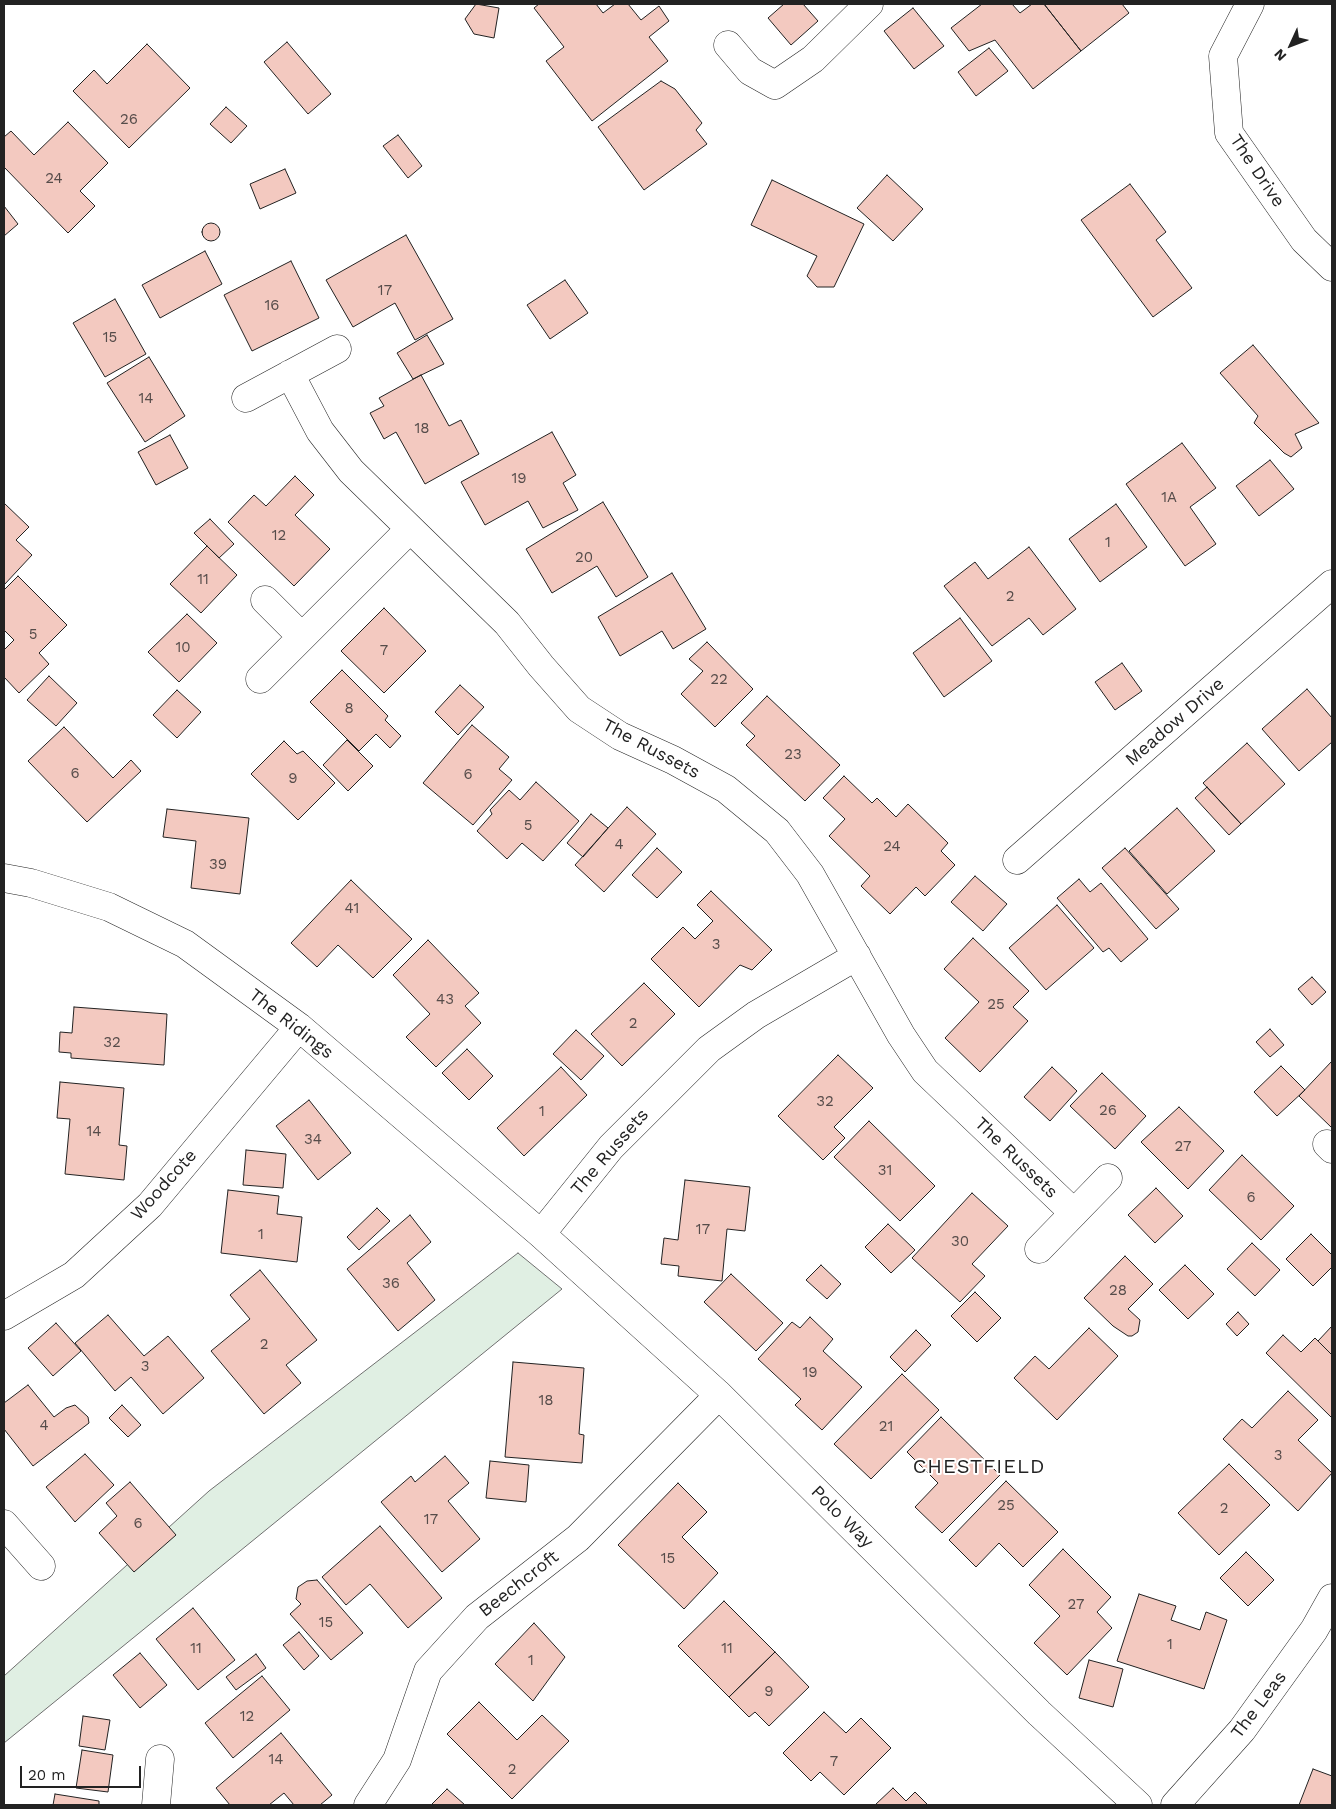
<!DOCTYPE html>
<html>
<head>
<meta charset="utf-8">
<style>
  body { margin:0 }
  #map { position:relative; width:1336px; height:1809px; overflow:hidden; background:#fff; font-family:"Work Sans",sans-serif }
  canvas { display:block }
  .frame { position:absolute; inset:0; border:5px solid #222; pointer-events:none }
  .north { position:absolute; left:1266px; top:20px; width:50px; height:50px; -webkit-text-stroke:4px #fff; paint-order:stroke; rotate:227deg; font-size:14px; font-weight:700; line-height:20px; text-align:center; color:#222 }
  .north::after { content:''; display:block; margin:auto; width:18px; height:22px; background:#222; clip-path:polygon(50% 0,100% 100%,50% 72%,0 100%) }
  .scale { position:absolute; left:20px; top:1766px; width:121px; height:22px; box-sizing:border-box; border:2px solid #222; border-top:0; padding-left:6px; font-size:15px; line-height:18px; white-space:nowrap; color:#222; -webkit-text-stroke:4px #fff; paint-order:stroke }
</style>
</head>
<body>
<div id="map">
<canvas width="1336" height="1809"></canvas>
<div class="frame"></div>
<div class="north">N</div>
<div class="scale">20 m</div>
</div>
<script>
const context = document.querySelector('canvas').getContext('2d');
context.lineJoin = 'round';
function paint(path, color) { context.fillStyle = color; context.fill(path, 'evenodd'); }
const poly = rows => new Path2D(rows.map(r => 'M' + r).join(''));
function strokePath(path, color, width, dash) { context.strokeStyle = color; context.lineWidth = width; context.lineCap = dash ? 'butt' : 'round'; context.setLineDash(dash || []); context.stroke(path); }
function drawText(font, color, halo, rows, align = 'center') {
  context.font = font + ' "Work Sans",sans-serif'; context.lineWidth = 4; context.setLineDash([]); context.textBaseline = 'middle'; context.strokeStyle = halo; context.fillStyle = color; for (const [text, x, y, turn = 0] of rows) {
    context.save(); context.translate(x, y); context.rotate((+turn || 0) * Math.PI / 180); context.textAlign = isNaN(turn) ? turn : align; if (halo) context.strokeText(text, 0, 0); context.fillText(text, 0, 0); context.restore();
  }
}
const green = poly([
  [518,1253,562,1289,4,1743,4,1676,209,1491,518,1253]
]);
const building = poly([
  [476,4,499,8,494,38,474,34,465,19,476,4],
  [539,4,596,4,603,13,615,4,628,4,641,20,659,6,669,21,649,37,668,61,592,121,546,61,564,47,534,8,539,4],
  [784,4,803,4,818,21,791,45,768,18,784,4],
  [982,4,1012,4,1020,13,1032,4,1044,4,1081,51,1033,89,995,40,969,51,951,28,982,4],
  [1044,4,1122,4,1129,13,1081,51,1044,4],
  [913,8,944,46,914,69,884,31,913,8],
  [287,42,331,94,308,114,264,62,287,42],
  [147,44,190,88,129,148,73,91,94,70,107,84,147,44],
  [989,48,1008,71,976,96,958,72,989,48],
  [661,81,675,89,702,123,696,130,707,144,644,190,598,127,661,81],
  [226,107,247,126,231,143,210,124,226,107],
  [68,122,108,163,80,191,95,206,68,233,4,167,4,137,11,131,34,155,68,122],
  [398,135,422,166,408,178,383,146,398,135],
  [285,169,296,193,260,209,250,184,285,169],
  [887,175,923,209,893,241,857,208,887,175],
  [772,180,864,224,834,287,817,287,807,276,817,256,751,225,772,180],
  [1130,184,1166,232,1156,240,1192,288,1153,317,1081,220,1130,184],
  [4,206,18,224,4,236,4,206],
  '202 232a9 9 0 1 1 18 0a9 9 0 1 1-18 0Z',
  [406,235,453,319,415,340,395,303,353,327,326,280,406,235],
  [205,251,222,284,160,318,142,285,205,251],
  [291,261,319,318,252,351,224,295,291,261],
  [565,280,588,313,550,339,527,305,565,280],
  [115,299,146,354,105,377,73,323,115,299],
  [427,335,444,364,413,379,397,353,427,335],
  [1253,345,1319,423,1295,434,1302,448,1291,457,1284,453,1254,423,1258,416,1220,373,1253,345],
  [149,357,185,416,145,442,107,383,149,357],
  [421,375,449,426,461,420,479,454,425,484,396,432,384,439,370,413,384,406,379,398,421,375],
  [552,432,576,475,563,483,578,510,543,528,528,501,485,525,461,482,552,432],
  [170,435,188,468,156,485,138,452,170,435],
  [1182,443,1216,488,1190,507,1216,544,1185,566,1126,484,1182,443],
  [1270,460,1294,489,1259,516,1236,486,1270,460],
  [295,476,314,495,295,515,330,549,294,586,228,522,254,495,266,506,295,476],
  [603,502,648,577,616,597,597,566,552,593,526,549,603,502],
  [4,503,29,527,16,540,32,555,4,585,4,503],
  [1116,504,1147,547,1100,582,1069,539,1116,504],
  [210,519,234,544,219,558,194,533,210,519],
  [207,546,237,575,201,613,170,584,207,546],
  [1029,547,1076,609,1043,635,1029,618,992,646,944,586,975,562,988,579,1029,547],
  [672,573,706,629,673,649,662,631,620,656,598,617,672,573],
  [18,576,67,625,39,653,49,664,19,693,4,677,4,650,14,640,4,630,4,590,18,576],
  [384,608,426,651,384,693,341,651,384,608],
  [187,614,217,643,179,682,148,652,187,614],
  [960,618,992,661,944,697,913,653,960,618],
  [707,642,753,689,715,727,681,694,703,671,689,659,707,642],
  [1122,663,1142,691,1115,710,1095,682,1122,663],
  [342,670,388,716,385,720,401,736,390,748,376,734,359,751,310,702,342,670],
  [49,676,77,703,56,726,27,700,49,676],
  [460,685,484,707,458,735,435,712,460,685],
  [1307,689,1332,718,1332,742,1299,771,1262,729,1307,689],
  [177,690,201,712,177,738,153,715,177,690],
  [767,696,840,765,805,801,746,745,755,736,741,723,767,696],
  [472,725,509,757,499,769,512,780,473,825,423,783,472,725],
  [64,727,113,778,131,760,141,771,87,822,28,761,64,727],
  [347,740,373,766,348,791,323,765,347,740],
  [284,741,297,754,303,751,335,783,298,820,251,774,284,741],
  [1247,743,1285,784,1241,824,1203,783,1247,743],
  [844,776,872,803,877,798,896,817,908,804,948,843,941,851,955,865,925,896,916,887,890,914,861,886,870,876,829,836,845,819,823,798,844,776],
  [536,782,579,821,543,861,522,843,507,859,477,831,492,814,490,810,509,790,520,800,536,782],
  [1207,787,1241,824,1229,835,1195,798,1207,787],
  [627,807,656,834,604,892,575,865,627,807],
  [1177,808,1215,851,1167,894,1129,851,1177,808],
  [167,809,249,818,240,894,191,888,196,841,163,837,167,809],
  [591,814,608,828,583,857,567,843,591,814],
  [657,848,682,872,657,898,632,875,657,848],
  [1125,848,1179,909,1156,929,1102,868,1125,848],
  [975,876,1007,904,983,931,951,902,975,876],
  [1079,879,1090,892,1101,883,1148,939,1121,962,1109,948,1103,952,1057,898,1079,879],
  [351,880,412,939,373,978,338,945,317,967,291,943,351,880],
  [711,891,772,950,752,970,740,965,699,1007,651,959,683,927,695,939,713,921,697,905,711,891],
  [1057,905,1094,948,1046,990,1009,948,1057,905],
  [973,938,1029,991,1013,1007,1028,1021,980,1072,945,1038,979,1002,944,969,973,938],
  [428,940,479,993,465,1006,481,1023,436,1067,406,1037,430,1014,393,975,428,940],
  [1312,977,1326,992,1312,1005,1298,989,1312,977],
  [644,983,675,1014,622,1066,591,1034,644,983],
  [74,1007,167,1014,164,1065,71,1058,71,1053,59,1052,60,1032,72,1033,74,1007],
  [1270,1029,1284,1045,1270,1057,1256,1042,1270,1029],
  [576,1030,604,1056,581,1080,553,1054,576,1030],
  [467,1049,493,1076,469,1100,442,1073,467,1049],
  [838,1055,873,1088,834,1127,845,1138,823,1160,778,1116,838,1055],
  [1332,1061,1332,1128,1299,1096,1332,1061],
  [1281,1066,1305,1090,1277,1116,1254,1092,1281,1066],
  [561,1067,587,1095,524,1156,497,1128,561,1067],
  [1052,1067,1077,1091,1050,1121,1024,1097,1052,1067],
  [1102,1073,1146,1116,1115,1149,1070,1106,1102,1073],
  [60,1082,124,1088,119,1145,127,1146,124,1180,65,1174,70,1119,57,1118,60,1082],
  [309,1100,351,1153,318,1180,276,1126,309,1100],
  [1179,1107,1224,1151,1188,1189,1141,1142,1179,1107],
  [869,1121,935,1186,900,1221,834,1157,869,1121],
  [246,1150,286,1154,283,1188,243,1185,246,1150],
  [1242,1155,1294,1206,1261,1240,1209,1190,1242,1155],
  [685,1180,750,1187,745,1231,727,1229,722,1281,678,1276,679,1266,661,1264,664,1238,678,1240,685,1180],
  [1156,1188,1183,1216,1155,1243,1128,1215,1156,1188],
  [228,1190,279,1196,277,1214,302,1217,297,1262,221,1253,228,1190],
  [972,1193,1008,1226,972,1264,985,1276,960,1302,912,1258,972,1193],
  [377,1208,390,1221,359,1250,347,1237,377,1208],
  [410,1215,431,1242,407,1263,435,1300,398,1331,347,1269,410,1215],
  [888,1224,915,1250,891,1273,865,1247,888,1224],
  [1311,1234,1332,1255,1332,1267,1313,1286,1286,1259,1311,1234],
  [1252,1243,1280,1270,1255,1296,1227,1269,1252,1243],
  [1125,1256,1153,1284,1128,1309,1140,1320,1138,1332,1132,1336,1128,1336,1113,1326,1084,1298,1125,1256],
  [821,1265,841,1284,827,1299,806,1280,821,1265],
  [1185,1265,1214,1294,1188,1319,1159,1290,1185,1265],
  [260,1270,317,1340,286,1365,301,1383,264,1414,211,1351,250,1319,230,1295,260,1270],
  [731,1274,783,1323,756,1351,704,1302,731,1274],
  [975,1292,1001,1318,977,1342,951,1316,975,1292],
  [1238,1312,1249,1324,1237,1336,1226,1324,1238,1312],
  [108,1315,144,1356,168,1336,204,1378,163,1414,131,1377,115,1391,75,1343,108,1315],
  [810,1317,833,1339,823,1351,862,1387,822,1430,795,1405,801,1399,758,1359,792,1322,800,1328,810,1317],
  [56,1323,81,1351,53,1376,28,1348,56,1323],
  [1332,1326,1332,1355,1318,1341,1332,1326],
  [1089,1328,1118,1356,1057,1420,1014,1378,1035,1356,1049,1369,1089,1328],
  [916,1330,931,1345,905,1372,890,1357,916,1330],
  [1283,1335,1301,1352,1315,1338,1332,1355,1332,1418,1266,1353,1283,1335],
  [513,1362,584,1368,579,1434,584,1435,582,1463,505,1457,513,1362],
  [902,1374,939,1410,871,1479,834,1444,902,1374],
  [28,1385,54,1417,66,1408,75,1405,88,1417,89,1423,33,1466,4,1429,4,1403,28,1385],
  [1288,1391,1318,1420,1298,1440,1332,1473,1298,1511,1223,1439,1242,1419,1252,1428,1288,1391],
  [122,1405,141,1425,128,1437,109,1418,122,1405],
  [941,1417,1000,1475,942,1533,915,1507,938,1483,907,1452,941,1417],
  [85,1454,114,1485,75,1522,46,1487,85,1454],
  [445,1456,469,1483,448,1501,480,1539,442,1572,381,1502,411,1476,415,1482,445,1456],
  [490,1461,529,1465,526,1502,486,1498,490,1461],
  [1229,1464,1270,1505,1219,1555,1178,1513,1229,1464],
  [1006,1481,1058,1532,1023,1567,999,1543,976,1567,949,1540,1006,1481],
  [130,1482,176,1535,134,1572,99,1533,117,1516,106,1503,130,1482],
  [678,1483,707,1512,682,1537,718,1573,684,1609,618,1545,678,1483],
  [380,1526,442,1598,408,1628,370,1584,346,1605,322,1577,380,1526],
  [1063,1549,1111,1597,1097,1612,1112,1628,1067,1675,1034,1643,1060,1616,1029,1585,1063,1549],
  [1246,1552,1274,1580,1248,1606,1220,1578,1246,1552],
  [317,1580,363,1633,331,1660,290,1614,301,1604,296,1599,298,1587,307,1581,317,1580],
  [1139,1594,1176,1606,1171,1620,1200,1630,1206,1612,1227,1620,1204,1689,1117,1661,1139,1594],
  [724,1601,775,1652,729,1697,678,1646,724,1601],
  [193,1608,235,1660,198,1690,156,1639,193,1608],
  [534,1623,565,1657,533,1701,495,1664,534,1623],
  [299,1632,319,1656,304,1670,283,1645,299,1632],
  [775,1652,809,1687,769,1726,755,1712,749,1717,729,1697,775,1652],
  [140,1653,167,1685,140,1708,113,1675,140,1653],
  [256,1654,266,1668,236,1690,226,1677,256,1654],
  [1089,1660,1123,1669,1113,1707,1079,1698,1089,1660],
  [262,1676,290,1710,233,1758,205,1723,262,1676],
  [479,1702,517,1740,542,1715,569,1741,512,1799,447,1734,479,1702],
  [824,1712,846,1733,861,1718,891,1748,844,1795,820,1772,811,1781,783,1753,824,1712],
  [83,1716,110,1720,105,1750,79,1746,83,1716],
  [281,1733,332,1795,320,1805,294,1805,284,1793,269,1805,230,1805,216,1788,281,1733],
  [82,1750,113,1755,108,1792,76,1788,82,1750],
  [1313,1769,1332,1776,1332,1805,1299,1805,1313,1769],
  [893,1788,906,1801,915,1792,928,1805,875,1805,893,1788],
  [447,1789,465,1805,431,1805,447,1789],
  [55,1794,99,1801,99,1805,53,1805,55,1794]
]);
const minor = poly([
  [1250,4,1223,56,1229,133,1304,240,1332,267],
  [728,45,750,71,775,85,813,59,869,4],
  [290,374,320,431,351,471,507,623,541,666,579,709,620,736,673,760,726,789,777,831,810,874,901,1035,925,1071,1074,1213],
  [246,398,337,349],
  [265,600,302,637],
  [260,679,410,529],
  [1017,860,1332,584],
  [4,878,31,883,109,907,185,944,299,1027,541,1234,719,1395,1039,1713,1138,1805],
  [1327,1144,1332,1149],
  [541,1234,611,1147,709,1049,756,1015,857,956],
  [1039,1249,1108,1178],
  [4,1316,74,1275,150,1205,299,1027],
  [4,1524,41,1566],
  [156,1805,160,1759],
  [368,1805,397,1760,428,1671,477,1617,578,1538,719,1395],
  [1175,1805,1242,1730,1314,1630,1332,1598]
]);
const numberNames = [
  ["26",129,120],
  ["24",54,179],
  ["17",385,291],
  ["16",272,306],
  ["15",110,338],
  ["14",146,399],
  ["18",422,429],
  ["19",519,479],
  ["1A",1169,498],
  ["12",279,536],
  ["1",1108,543],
  ["20",584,558],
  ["11",203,580],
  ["2",1010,597],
  ["5",33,635],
  ["10",183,648],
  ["7",384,651],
  ["22",719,680],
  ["8",349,709],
  ["23",793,755],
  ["6",75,774],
  ["6",468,775],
  ["9",293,779],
  ["5",528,826],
  ["4",619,845],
  ["24",892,847],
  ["39",218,865],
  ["41",352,909],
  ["3",716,945],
  ["43",445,1000],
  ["25",996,1005],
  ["2",633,1024],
  ["32",112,1043],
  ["32",825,1102],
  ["26",1108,1111],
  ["1",542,1112],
  ["14",94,1132],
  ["34",313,1140],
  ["27",1183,1147],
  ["31",885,1171],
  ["6",1251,1198],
  ["17",703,1230],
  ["1",261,1235],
  ["30",960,1242],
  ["36",391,1284],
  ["28",1118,1291],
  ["2",264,1345],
  ["3",145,1367],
  ["19",810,1373],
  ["18",546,1401],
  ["4",44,1426],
  ["21",886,1427],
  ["3",1278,1456],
  ["25",1006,1506],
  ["2",1224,1509],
  ["17",431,1520],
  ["6",138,1524],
  ["15",668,1559],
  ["27",1076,1605],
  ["15",326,1623],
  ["1",1170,1645],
  ["11",196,1649],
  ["11",727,1649],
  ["1",531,1661],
  ["9",769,1692],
  ["12",247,1717],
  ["14",276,1760],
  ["7",834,1762],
  ["2",512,1770]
];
const streetNames = [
  ["The Drive",1257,171,56],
  ["Meadow Drive",1175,722,-41],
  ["The Russets",651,749,28],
  ["The Ridings",291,1024,38],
  ["The Russets",610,1152,-49],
  ["The Russets",1016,1158,44],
  ["Woodcote",164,1185,-48],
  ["Polo Way",842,1517,45],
  ["Beechcroft",519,1584,-38],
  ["The Leas",1259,1705,-53]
];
const quarterNames = [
  ["CHESTFIELD",979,1467]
];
paint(green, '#e0efe3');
strokePath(green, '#6f6f6f', 1);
paint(building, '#f3c9c0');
strokePath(building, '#222', 1);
strokePath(minor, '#222', 29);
strokePath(minor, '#fff', 28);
drawText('15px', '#564c4a', null, numberNames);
drawText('18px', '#222', '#fff', streetNames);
context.letterSpacing = '1px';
drawText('20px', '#222', '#fff', quarterNames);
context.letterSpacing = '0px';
</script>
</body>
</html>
